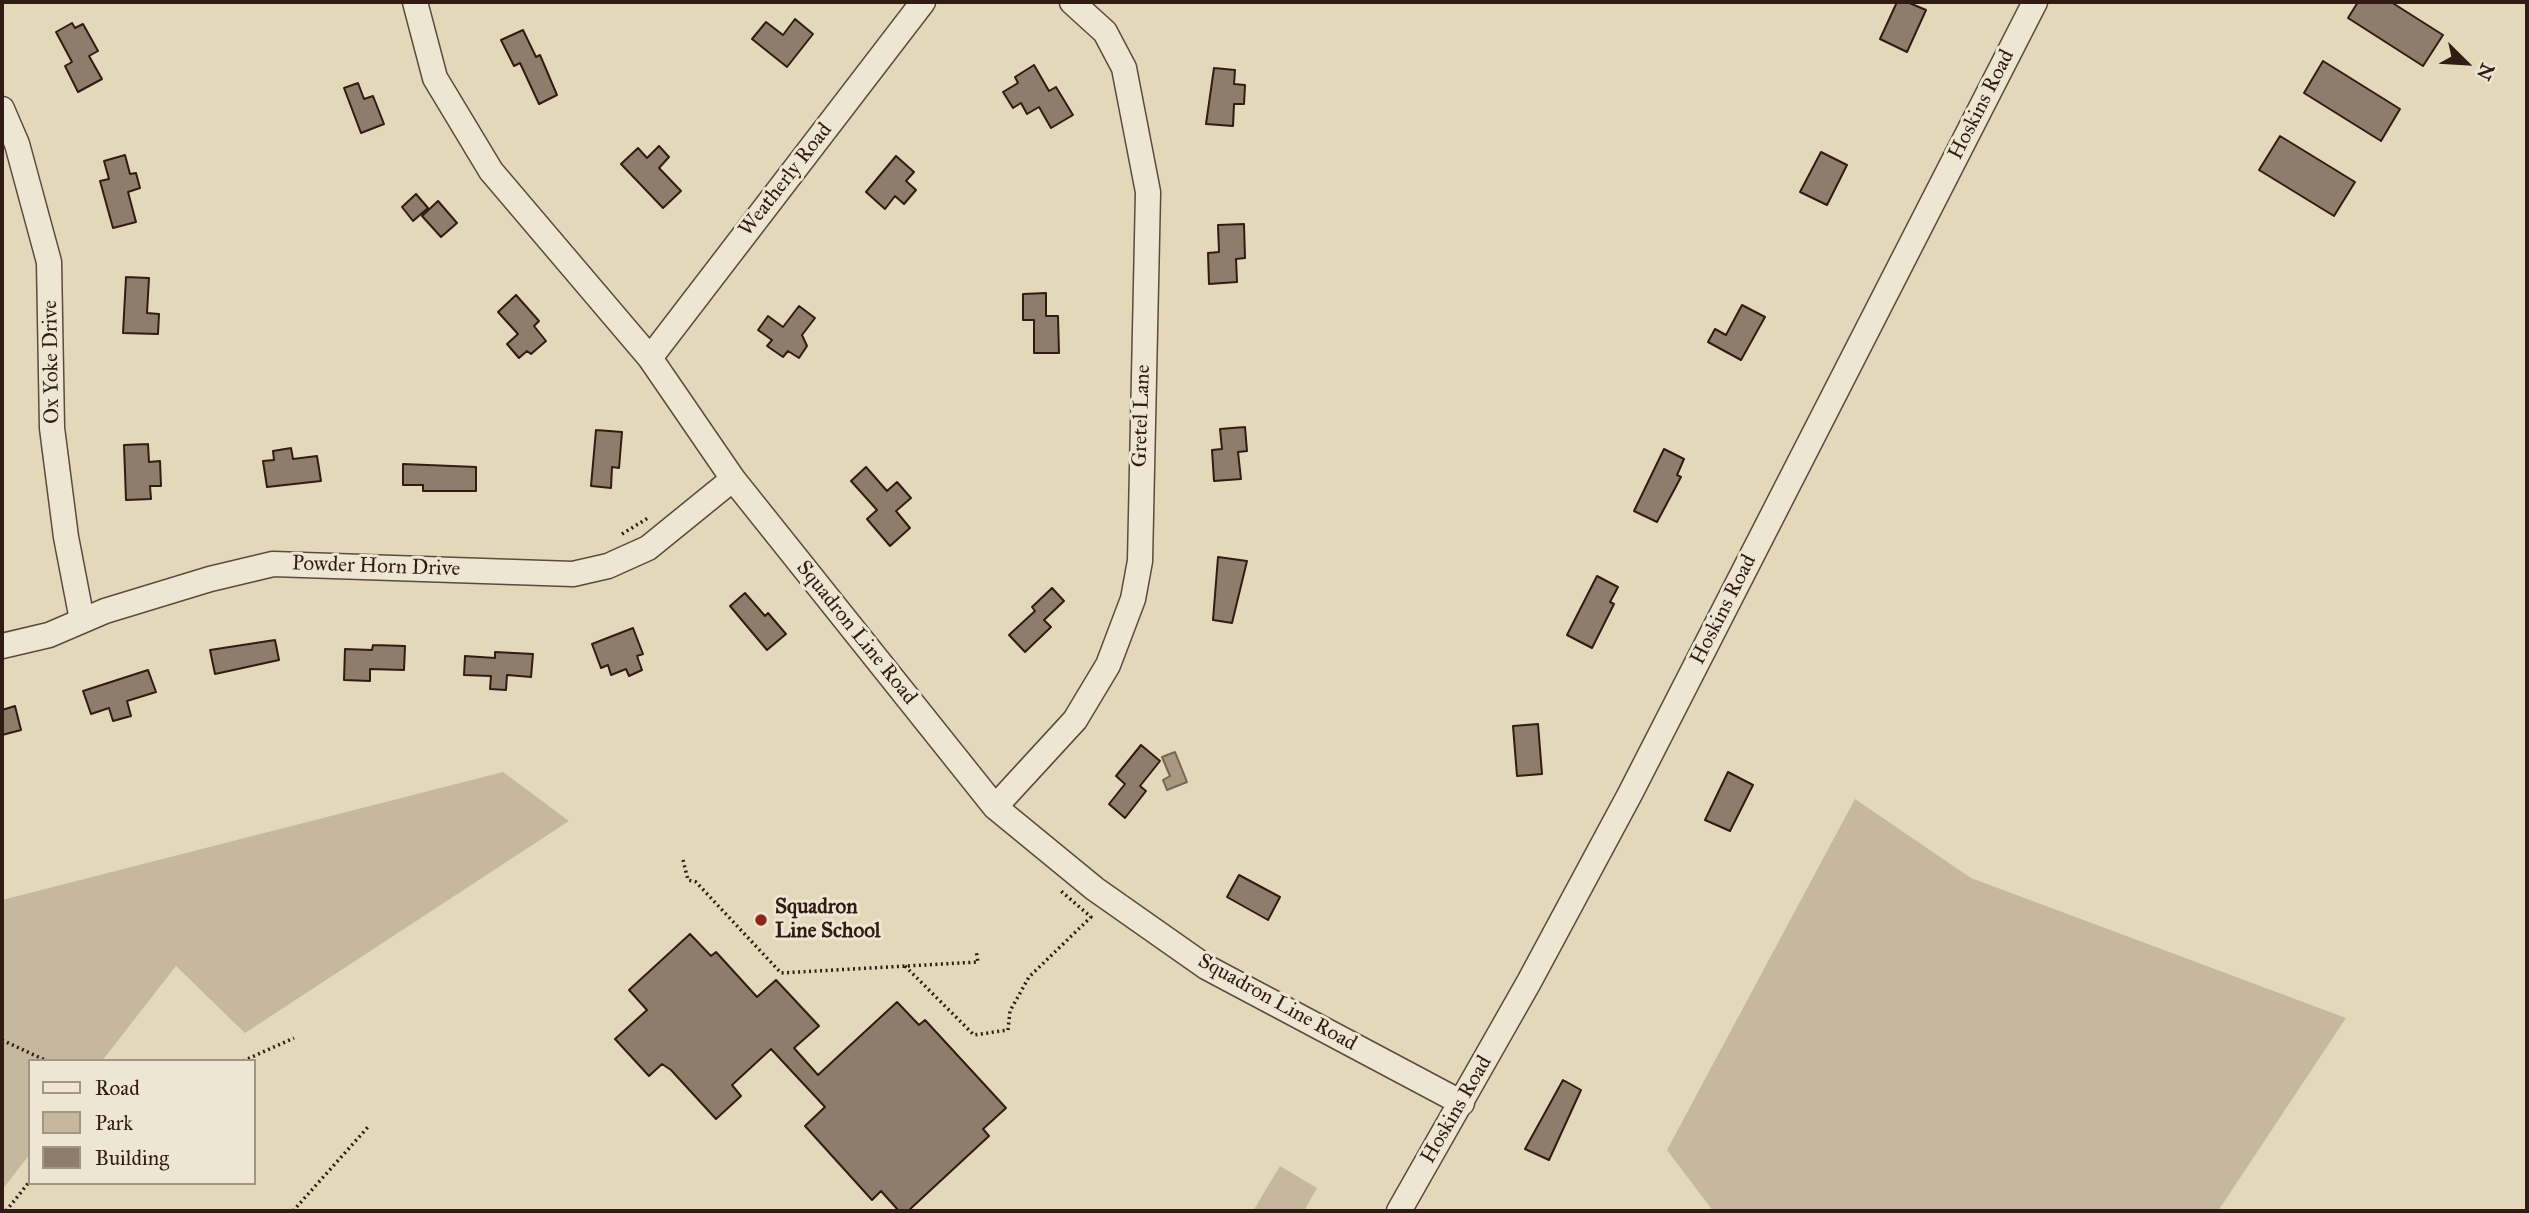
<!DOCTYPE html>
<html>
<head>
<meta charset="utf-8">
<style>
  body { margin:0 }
  #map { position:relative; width:2529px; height:1213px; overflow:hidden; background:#e4d8ba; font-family:"IM FELL Great Primer",serif }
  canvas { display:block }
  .frame { position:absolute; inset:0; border:4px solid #311b13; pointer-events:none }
  .legend { position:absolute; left:28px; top:1059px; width:228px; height:126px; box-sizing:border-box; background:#ede6d2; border:2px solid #a29586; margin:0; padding:9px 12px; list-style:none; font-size:21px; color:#311b13 }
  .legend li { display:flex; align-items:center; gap:14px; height:35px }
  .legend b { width:35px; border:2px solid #a29586 }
  .north { position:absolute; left:2431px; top:28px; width:70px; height:70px; -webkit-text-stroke:5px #ede6d2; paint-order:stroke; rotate:114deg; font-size:19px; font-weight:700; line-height:28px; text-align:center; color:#311b13 }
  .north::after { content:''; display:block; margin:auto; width:24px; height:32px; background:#311b13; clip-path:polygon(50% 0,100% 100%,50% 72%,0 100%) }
</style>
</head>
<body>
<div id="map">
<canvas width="2529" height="1213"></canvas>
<div class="frame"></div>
<ul class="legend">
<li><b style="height:9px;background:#ede6d2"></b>Road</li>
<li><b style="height:19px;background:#c6b89e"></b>Park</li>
<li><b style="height:19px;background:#8e7d6a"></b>Building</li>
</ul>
<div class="north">N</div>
</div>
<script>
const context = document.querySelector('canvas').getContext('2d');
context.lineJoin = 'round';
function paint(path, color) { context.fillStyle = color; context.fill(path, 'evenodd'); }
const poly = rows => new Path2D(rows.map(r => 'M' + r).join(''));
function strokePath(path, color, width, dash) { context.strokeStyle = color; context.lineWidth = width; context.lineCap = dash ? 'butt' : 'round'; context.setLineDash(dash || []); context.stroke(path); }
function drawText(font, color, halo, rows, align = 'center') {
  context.font = font + ' "IM FELL Great Primer",serif'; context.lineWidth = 6; context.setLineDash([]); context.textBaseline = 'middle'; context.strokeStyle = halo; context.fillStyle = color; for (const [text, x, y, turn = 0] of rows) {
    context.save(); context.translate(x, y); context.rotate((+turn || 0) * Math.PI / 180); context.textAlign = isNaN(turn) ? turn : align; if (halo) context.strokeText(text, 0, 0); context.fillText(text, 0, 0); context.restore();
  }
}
const green = poly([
  [503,772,569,821,245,1033,176,966,102,1061,30,1061,30,1154,2,1190,2,900],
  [1855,799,1971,878,2346,1018,2218,1211,1713,1211,1667,1150],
  [1280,1166,1317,1188,1304,1211,1253,1211]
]);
const water = poly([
  [1175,752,1187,782,1167,790,1163,780,1170,776,1162,757,1175,752]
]);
const building = poly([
  [1897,2,1907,2,1926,10,1907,52,1880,39,1897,2],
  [2358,2,2391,2,2443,35,2423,66,2348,18,2358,2],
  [795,19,813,34,787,67,752,39,766,22,783,35,795,19],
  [72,23,75,28,83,24,98,51,89,56,102,79,78,92,65,66,72,62,56,32,72,23],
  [523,30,536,57,540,55,557,95,539,104,520,63,514,66,501,40,523,30],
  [2323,61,2400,109,2381,141,2304,93,2323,61],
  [1034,65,1049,91,1056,87,1073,115,1051,128,1039,107,1027,114,1021,103,1013,108,1003,92,1018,83,1015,77,1034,65],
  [1214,68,1235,70,1234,84,1245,85,1244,104,1234,104,1233,126,1206,124,1214,68],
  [358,83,364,99,373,96,384,124,361,133,344,88,358,83],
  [2280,136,2355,182,2334,216,2259,170,2280,136],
  [659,146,669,157,659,168,681,191,663,208,621,164,638,148,647,158,659,146],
  [1821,152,1847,165,1827,205,1800,192,1821,152],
  [125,155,130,174,136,173,140,188,128,192,136,222,113,228,100,181,109,179,104,161,125,155],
  [896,156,914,172,906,181,916,190,904,204,895,196,885,209,866,192,896,156],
  [416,194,428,208,413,221,402,207,416,194],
  [438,201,457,223,441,237,422,216,438,201],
  [1244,224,1245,258,1236,259,1237,282,1209,284,1208,253,1219,252,1218,225,1244,224],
  [126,277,149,278,147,313,159,314,158,334,123,333,126,277],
  [1046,293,1046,316,1058,316,1059,353,1034,353,1034,320,1023,320,1023,294,1046,293],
  [516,295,539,321,534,326,546,341,531,354,527,351,519,358,507,344,518,334,498,312,516,295],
  [1742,305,1765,317,1741,360,1708,342,1715,329,1726,335,1742,305],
  [799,306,815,318,802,335,807,346,799,358,788,351,783,357,767,346,772,340,758,330,768,316,783,327,799,306],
  [1245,427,1247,451,1238,452,1241,479,1214,481,1212,450,1222,449,1220,429,1245,427],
  [596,430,622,432,619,468,612,467,611,488,591,486,596,430],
  [148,444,149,462,160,461,161,486,150,486,151,499,126,500,124,445,148,444],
  [291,448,293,459,317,456,321,481,267,487,263,461,274,460,273,451,291,448],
  [1664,449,1684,459,1677,475,1681,477,1657,522,1634,511,1664,449],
  [403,464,476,467,476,491,423,491,423,485,403,485,403,464],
  [866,467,887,491,897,482,911,498,896,511,910,528,890,546,867,519,877,510,851,481,866,467],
  [1218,557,1247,561,1232,623,1213,620,1218,557],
  [1597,576,1618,587,1610,602,1614,604,1592,648,1567,635,1597,576],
  [1052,588,1064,601,1044,620,1051,627,1025,652,1009,635,1035,611,1032,607,1052,588],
  [745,593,765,616,768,613,786,634,767,650,730,606,745,593],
  [633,628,643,654,637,656,642,670,629,676,626,669,611,675,608,665,601,668,592,644,633,628],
  [275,640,279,660,215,674,210,650,275,640],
  [373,645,405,646,404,670,370,669,370,681,344,680,345,649,372,650,373,645],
  [495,652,533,654,531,677,507,675,506,690,490,689,491,676,464,675,465,656,495,658,495,652],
  [148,670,156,692,127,701,131,716,113,721,109,708,91,714,83,691,148,670],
  [15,706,21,730,2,735,2,710,15,706],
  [1538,724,1542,774,1517,776,1513,726,1538,724],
  [1141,745,1160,761,1140,786,1146,791,1125,818,1109,804,1125,784,1116,776,1141,745],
  [1728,772,1753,785,1730,831,1705,820,1728,772],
  [1239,875,1280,897,1268,920,1227,897,1239,875],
  [690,934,711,956,716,952,757,997,776,980,819,1026,794,1048,818,1075,897,1002,919,1025,925,1020,1006,1108,983,1129,989,1136,908,1211,899,1211,881,1191,872,1200,805,1126,825,1107,771,1049,732,1085,741,1096,716,1119,671,1070,662,1064,649,1076,615,1039,647,1010,629,990,690,934],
  [1563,1080,1581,1090,1549,1160,1525,1149,1563,1080]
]);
const path = poly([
  [622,534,648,518],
  [683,860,688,880,696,882,781,973,978,962,976,950],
  [905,966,974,1035,1008,1030,1010,1011,1029,977,1091,917,1061,891],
  [2,1040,47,1061],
  [243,1061,294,1038],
  [6,1211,30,1181],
  [293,1211,368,1127]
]);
const minor = poly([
  [415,2,435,78,491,171,650,358,733,479,995,807,1095,889,1206,967,1462,1103],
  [2,109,17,144,49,262,52,428,66,537,82,620],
  [650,358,923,2],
  [2,646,49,635,105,611,210,579,273,564,573,574,608,566,648,548,733,479],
  [995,807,1075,720,1108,665,1133,599,1140,561,1148,192,1124,68,1105,32,1072,2],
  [1399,1211,1529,982,1630,794,2035,2]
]);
const markers = [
  [761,920,7,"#8f2418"]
];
const streetNames = [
  ["Hoskins Road",1982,105,-63],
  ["Weatherly Road",786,180,-52],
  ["Ox Yoke Drive",52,362,-91],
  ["Gretel Lane",1142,416,-88],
  ["Powder Horn Drive",376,567,2],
  ["Hoskins Road",1724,610,-63],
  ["Squadron Line Road",856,633,51],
  ["Squadron Line Road",1277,1003,29],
  ["Hoskins Road",1457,1110,-60]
];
const poiNames = [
  ["Squadron",775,908],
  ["Line School",775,932]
];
paint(green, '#c6b89e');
paint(water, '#a79881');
strokePath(water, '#786655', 2);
paint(building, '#8e7d6a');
strokePath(building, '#311b13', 2);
strokePath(minor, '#5e4a3d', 27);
strokePath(path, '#311b13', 3.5, [2, 3.5]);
strokePath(minor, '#ede6d2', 24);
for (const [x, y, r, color] of markers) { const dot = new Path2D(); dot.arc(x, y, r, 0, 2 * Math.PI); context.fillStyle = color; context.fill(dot); strokePath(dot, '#ede6d2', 2.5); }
drawText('21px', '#311b13', '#ede6d2', streetNames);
drawText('bold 21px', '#311b13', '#ede6d2', poiNames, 'left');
</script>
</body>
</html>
